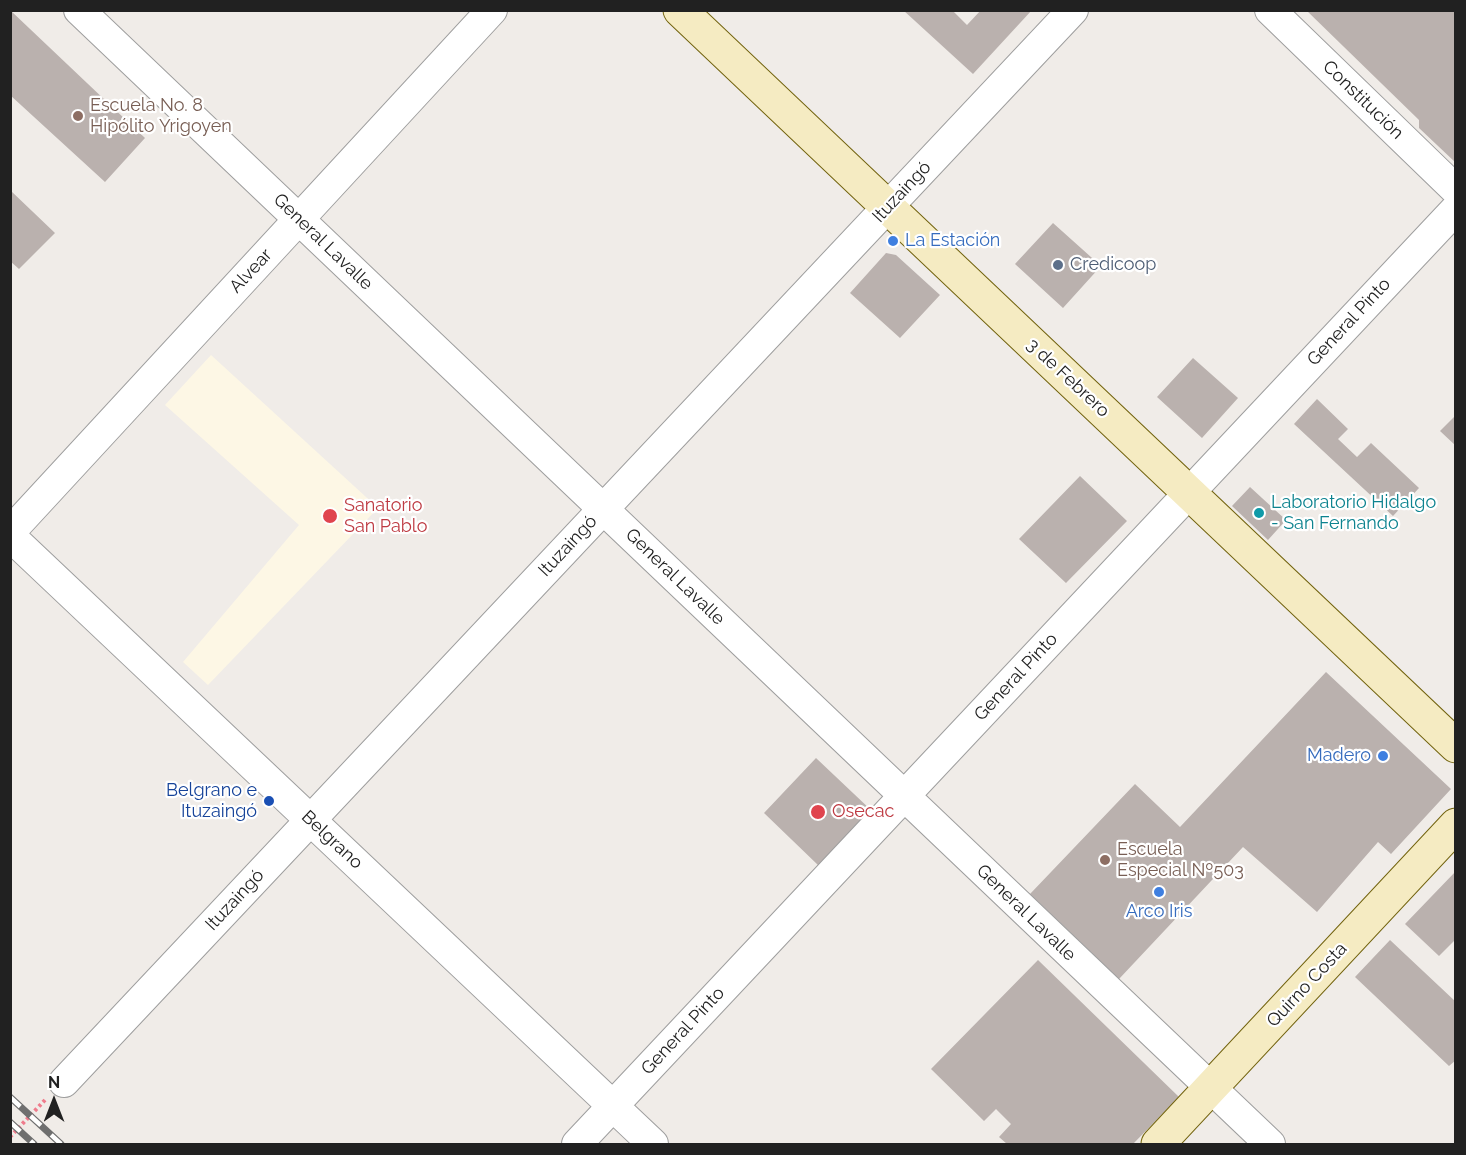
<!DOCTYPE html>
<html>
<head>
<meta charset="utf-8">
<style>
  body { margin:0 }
  #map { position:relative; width:1466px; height:1155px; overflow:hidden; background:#f0ece8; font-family:Raleway,sans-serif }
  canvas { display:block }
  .frame { position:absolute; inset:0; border:12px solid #212121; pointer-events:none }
  .north { position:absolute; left:24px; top:1071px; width:60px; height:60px; -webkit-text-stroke:4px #fff; paint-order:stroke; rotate:0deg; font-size:16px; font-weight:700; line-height:24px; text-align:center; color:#212121 }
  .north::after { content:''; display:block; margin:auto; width:21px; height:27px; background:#212121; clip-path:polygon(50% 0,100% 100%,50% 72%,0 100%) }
</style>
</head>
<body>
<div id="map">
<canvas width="1466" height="1155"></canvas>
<div class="frame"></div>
<div class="north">N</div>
</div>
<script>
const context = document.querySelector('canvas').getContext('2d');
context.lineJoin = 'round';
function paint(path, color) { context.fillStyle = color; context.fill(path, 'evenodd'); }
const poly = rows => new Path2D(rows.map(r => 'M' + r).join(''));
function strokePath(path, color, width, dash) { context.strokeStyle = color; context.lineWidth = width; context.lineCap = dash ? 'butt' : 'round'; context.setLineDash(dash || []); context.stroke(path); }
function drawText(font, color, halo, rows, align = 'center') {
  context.font = font + ' Raleway,sans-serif'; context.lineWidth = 4.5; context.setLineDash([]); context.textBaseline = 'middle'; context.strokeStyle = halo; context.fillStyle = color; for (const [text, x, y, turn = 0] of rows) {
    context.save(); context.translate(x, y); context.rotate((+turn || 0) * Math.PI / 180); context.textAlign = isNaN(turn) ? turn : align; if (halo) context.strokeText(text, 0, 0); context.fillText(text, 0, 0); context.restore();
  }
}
const education = poly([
  [211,355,378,508,208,685,183,662,299,525,165,405]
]);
const building = poly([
  [10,10,145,138,105,182,10,95],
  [903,10,952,10,967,25,981,10,1032,10,973,74],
  [1306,10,1456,10,1456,163,1419,128,1419,120],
  [10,190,55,233,19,269,10,261],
  [1053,223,1101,266,1063,308,1015,264],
  [886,253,896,255,940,295,900,338,850,293],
  [1193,358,1238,398,1202,438,1157,397],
  [1317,399,1348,429,1338,439,1357,457,1371,443,1419,488,1393,516,1294,424],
  [1456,415,1456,446,1440,431],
  [1080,476,1127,521,1066,583,1019,539],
  [1250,487,1286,520,1268,540,1232,506],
  [1326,672,1451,789,1391,854,1378,842,1317,912,1243,847,1119,979,1030,894,1135,784,1180,827],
  [816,758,872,811,819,866,764,813],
  [1456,871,1456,939,1439,956,1405,924],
  [1390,940,1456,1002,1456,1060,1449,1066,1355,977],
  [1038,960,1179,1097,1133,1144,1007,1144,999,1137,1011,1124,996,1109,984,1121,931,1069]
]);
const path = poly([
  [10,1137,45,1100]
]);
const street = poly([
  [79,10,1270,1144],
  [1270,10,1456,190],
  [10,532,492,10],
  [10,536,653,1144],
  [64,1082,1073,10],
  [577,1144,1456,209]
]);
const secondary = poly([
  [680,10,1456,746],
  [1158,1144,1456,825]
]);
const rail = poly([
  [10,1097,61,1144],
  [10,1122,34,1144]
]);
const markers = [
  [78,116,6,"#8d6e63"],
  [893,241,6,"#3f7fe0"],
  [1058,265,6,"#5c6f8a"],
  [1259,513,6,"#0f9aa8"],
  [330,516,8,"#e0444e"],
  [1383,756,6,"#3f7fe0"],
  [269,801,6,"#1a4fb4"],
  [818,812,8,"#e0444e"],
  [1105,860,6,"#8d6e63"],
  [1159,892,6,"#3f7fe0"]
];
const streetNames = [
  ["Constitución",1363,100,44],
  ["Ituzaingó",902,192,-47],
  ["General Lavalle",323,242,44],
  ["Alvear",251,271,-47],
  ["General Pinto",1349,322,-47],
  ["3 de Febrero",1068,378,43],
  ["Ituzaingó",568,546,-47],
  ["General Lavalle",675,577,44],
  ["General Pinto",1016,677,-47],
  ["Belgrano",332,840,43],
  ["Ituzaingó",235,900,-47],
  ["General Lavalle",1026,913,44],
  ["Quirno Costa",1307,985,-47],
  ["General Pinto",683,1031,-47]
];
const educationNames = [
  ["Escuela No. 8",90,106],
  ["Hipólito Yrigoyen",90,127],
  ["Escuela",1117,850],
  ["Especial Nº503",1117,871]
];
const shopNames = [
  ["La Estación",905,241],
  ["Madero",1371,756,"right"],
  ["Arco Iris",1159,912,"center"]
];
const serviceNames = [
  ["Credicoop",1070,265]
];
const cultureNames = [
  ["Laboratorio Hidalgo",1271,503],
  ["- San Fernando",1271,524]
];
const healthNames = [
  ["Sanatorio",344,506],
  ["San Pablo",344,527],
  ["Osecac",832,812]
];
const transitNames = [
  ["Belgrano e",257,791],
  ["Ituzaingó",257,812]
];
paint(education, '#fdf7e5');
paint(building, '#bab1ae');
strokePath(street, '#9e9e9e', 32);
strokePath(secondary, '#72630e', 35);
strokePath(path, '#ef7b8c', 4, [3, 3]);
strokePath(street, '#fff', 30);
strokePath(secondary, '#f5ebc2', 33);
strokePath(rail, '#6f6f6f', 7);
strokePath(rail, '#fff', 4.5, [14]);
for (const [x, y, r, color] of markers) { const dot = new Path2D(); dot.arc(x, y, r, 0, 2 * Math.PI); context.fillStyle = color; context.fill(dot); strokePath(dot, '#fff', 2); }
drawText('18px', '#212121', '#fff', streetNames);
drawText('18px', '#785e54', '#fff', educationNames, 'left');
drawText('18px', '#366cbe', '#fff', shopNames, 'left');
drawText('18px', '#4e5e75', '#fff', serviceNames, 'left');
drawText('18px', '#0d838f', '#fff', cultureNames, 'left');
drawText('18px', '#be3a42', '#fff', healthNames, 'left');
drawText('18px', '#164399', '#fff', transitNames, 'right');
</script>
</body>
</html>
